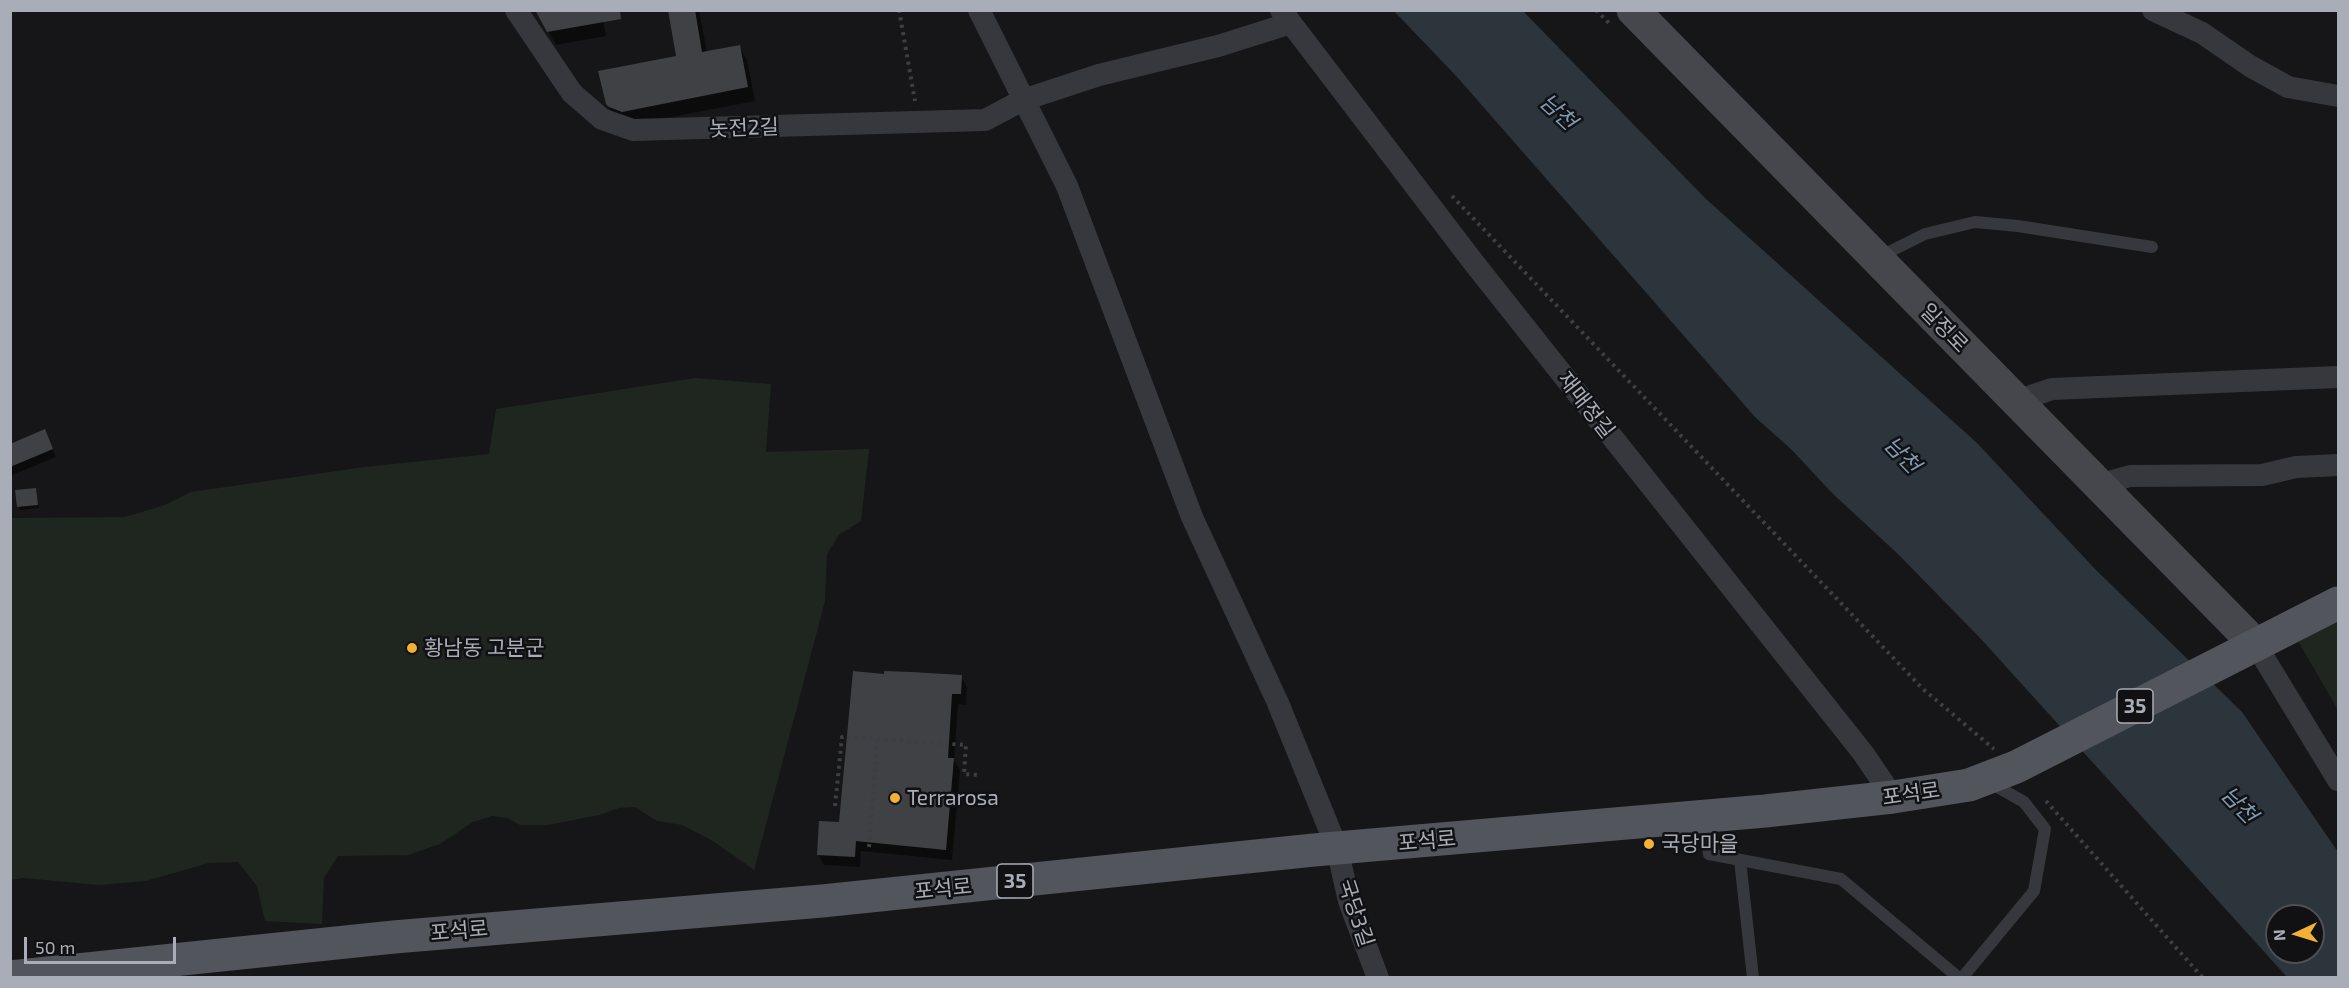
<!DOCTYPE html>
<html>
<head>
<meta charset="utf-8">
<style>
  body { margin:0 }
  #map { position:relative; width:2349px; height:988px; overflow:hidden; background:#161618; font-family:"Exo 2",sans-serif }
  canvas { display:block }
  .frame { position:absolute; inset:0; border:12px solid #a8adb8; pointer-events:none }
  .north { position:absolute; left:2265px; top:904px; width:60px; height:60px; box-sizing:border-box; background:#111113; border:2px solid #4d4f55; border-radius:50%; rotate:266deg; font-size:16px; font-weight:700; line-height:24px; text-align:center; color:#a8adb8 }
  .north::after { content:''; display:block; margin:auto; width:21px; height:27px; background:#f2b134; clip-path:polygon(50% 0,100% 100%,50% 72%,0 100%) }
  .scale { position:absolute; left:24px; top:937px; width:152px; height:27px; box-sizing:border-box; border:3px solid #a8adb8; border-top:0; padding-left:8px; font-size:18px; line-height:21px; white-space:nowrap; color:#a8adb8; -webkit-text-stroke:4px #111113; paint-order:stroke }
</style>
</head>
<body>
<div id="map">
<canvas width="2349" height="988"></canvas>
<div class="frame"></div>
<div class="north">N</div>
<div class="scale">50 m</div>
</div>
<script>
const context = document.querySelector('canvas').getContext('2d');
context.lineJoin = 'round';
function paint(path, color) { context.fillStyle = color; context.fill(path, 'evenodd'); }
const poly = rows => new Path2D(rows.map(r => 'M' + r).join(''));
function strokePath(path, color, width, dash) { context.strokeStyle = color; context.lineWidth = width; context.lineCap = dash ? 'butt' : 'round'; context.setLineDash(dash || []); context.stroke(path); }
function drawText(font, color, halo, rows, align = 'center') {
  context.font = font + ' "Exo 2","Noto Sans KR",sans-serif'; context.lineWidth = 5; context.setLineDash([]); context.textBaseline = 'middle'; context.strokeStyle = halo; context.fillStyle = color; for (const [text, x, y, turn = 0] of rows) {
    context.save(); context.translate(x, y); context.rotate((+turn || 0) * Math.PI / 180); context.textAlign = isNaN(turn) ? turn : align; if (halo) context.strokeText(text, 0, 0); context.fillText(text, 0, 0); context.restore();
  }
}
const green = poly([
  [695,378,771,384,766,452,869,449,861,521,839,535,827,554,825,601,754,870,713,841,682,825,657,821,635,807,619,808,599,815,548,825,520,825,507,818,492,816,473,822,440,844,408,855,338,856,324,878,322,924,265,921,257,886,238,862,209,863,146,881,99,885,23,878,11,880,11,518,125,517,165,505,191,492,364,467,489,454,496,409],
  [2338,620,2338,710,2298,641]
]);
const water = poly([
  [1394,11,1523,11,1705,198,1977,443,2096,570,2242,712,2338,852,2338,977,2287,977,1981,639,1899,555,1832,493,1792,450,1755,417,1458,78],
  [2277,916,2313,916,2313,952,2277,952]
]);
const shadow = poly([
  [536,10,601,10,606,36,556,45],
  [669,10,699,10,707,52,739,46,747,60,755,101,630,125,615,118,607,104,678,58],
  [48,439,56,457,10,476,10,446],
  [35,490,39,508,21,510,19,507],
  [885,676,961,677,967,688,966,705,958,704,954,761,960,770,952,860,861,851,860,867,824,865,818,854,841,823]
]);
const building = poly([
  [535,10,620,10,621,19,547,32],
  [668,10,695,10,702,52,740,45,748,87,622,112,609,107,606,104,598,71,676,56],
  [45,429,53,449,10,467,10,444],
  [36,488,38,505,17,507,15,490],
  [853,671,884,674,884,671,911,672,962,675,961,694,952,694,948,758,954,758,946,850,856,841,855,857,817,855,819,821,839,822]
]);
const path = poly([
  [899,10,915,101],
  [1596,10,1611,25],
  [1452,196,1923,689,1994,749],
  [2046,801,2203,978],
  [835,806,842,737,966,745,964,774,979,775],
  [869,847,877,739]
]);
const lane = poly([
  [1877,258,1925,234,1975,222,2018,226,2152,247],
  [1704,817,1709,854,1841,879,1959,978],
  [1740,860,1753,978],
  [1962,978,2034,891,2045,829,2024,802,1989,782]
]);
const street = poly([
  [516,10,572,93,602,119,633,130,985,120,1023,100,1099,75,1218,46,1291,23],
  [979,10,1067,186,1192,517,1278,703,1337,848,1349,901,1378,978],
  [1281,10,1474,263,1863,753,1893,797],
  [2153,10,2202,33,2250,66,2288,87,2338,96],
  [2016,401,2052,389,2338,377],
  [2098,485,2130,476,2262,475,2296,467,2338,465],
  [2256,645,2338,780]
]);
const secondary = poly([
  [1633,10,2256,645]
]);
const primary = poly([
  [10,977,394,937,822,901,1314,850,1765,811,1893,797,1969,785,2016,767,2338,603]
]);
const markers = [
  [412,648,6,"#f2b134"],
  [895,798,6,"#f2b134"],
  [1649,844,6,"#f2b134"]
];
const shields = [
  [2135,706,36],
  [1015,881,36]
];
const shieldNames = [
  ["35",2135,706],
  ["35",1015,881]
];
const streetNames = [
  ["놋전2길",744,128,-2],
  ["일정로",1944,328,46],
  ["재매정길",1586,405,52],
  ["포석로",1911,794,-8],
  ["포석로",1427,841,-5],
  ["포석로",943,889,-6],
  ["국당3길",1356,913,72],
  ["포석로",459,931,-5]
];
const poiNames = [
  ["황남동 고분군",424,648],
  ["Terrarosa",907,798],
  ["국당마을",1661,844]
];
const waterNames = [
  ["남천",1558,112,43],
  ["남천",1902,455,46],
  ["남천",2239,805,46]
];
paint(green, '#1e261f');
paint(water, '#2c353c');
paint(shadow, '#0007');
paint(building, '#404145');
strokePath(path, '#3d3f44', 4, [3, 4.5]);
strokePath(lane, '#37383d', 12);
strokePath(street, '#37383d', 22);
strokePath(secondary, '#45474d', 33);
strokePath(primary, '#53555c', 33);
for (const [x, y, r, color] of markers) { const dot = new Path2D(); dot.arc(x, y, r, 0, 2 * Math.PI); context.fillStyle = color; context.fill(dot); strokePath(dot, '#111113', 2); }
for (const [x, y, w] of shields) { const box = new Path2D(); box.roundRect(x - w / 2, y - 17, w, 34, 4.5); context.fillStyle = '#111113'; context.fill(box); strokePath(box, '#a8adb8', 1.5); }
drawText('bold 20px', '#a8adb8', null, shieldNames);
drawText('21px', '#a8adb8', '#111113', streetNames);
drawText('21px', '#a8adb8', '#111113', poiNames, 'left');
drawText('italic 22px', '#7f9bb3', '#111113', waterNames);
</script>
</body>
</html>
